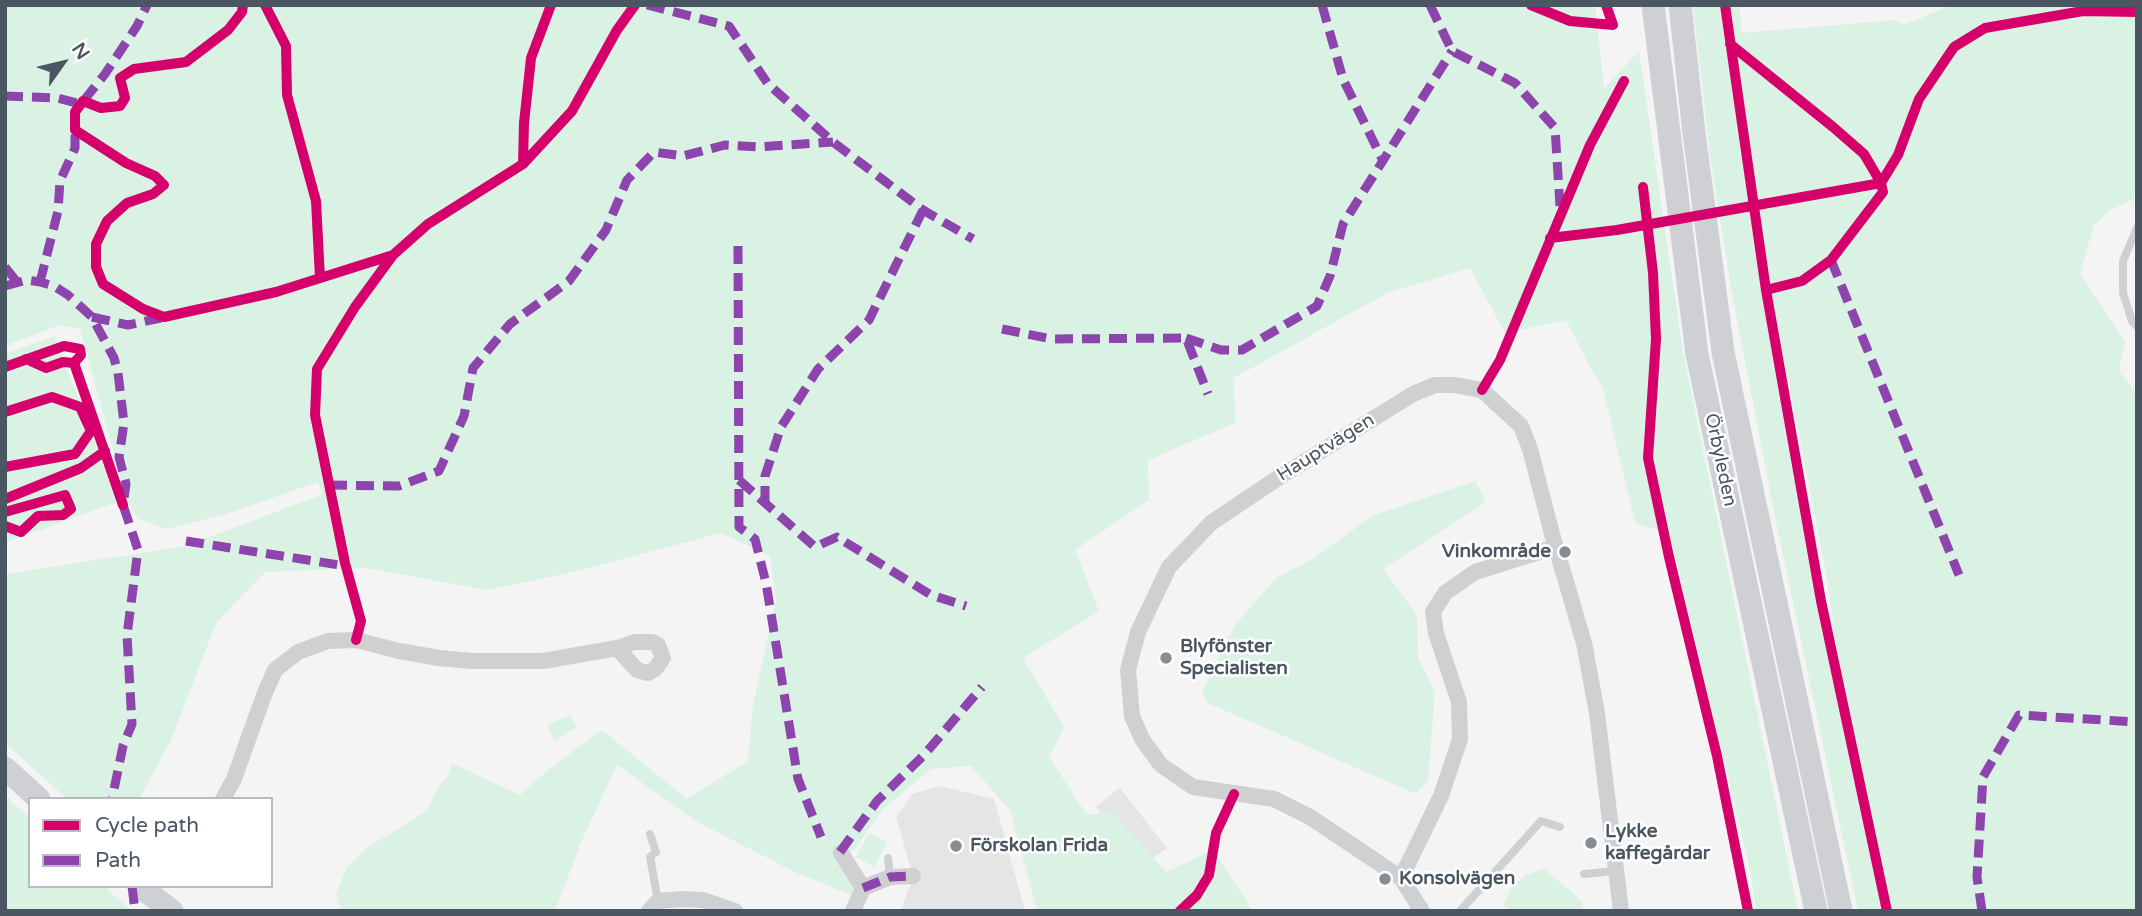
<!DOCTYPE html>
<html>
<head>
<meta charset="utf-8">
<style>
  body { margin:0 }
  #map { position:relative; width:2142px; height:916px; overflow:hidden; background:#f4f4f4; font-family:"Varela Round",sans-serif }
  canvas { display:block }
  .frame { position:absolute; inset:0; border:7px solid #4a5661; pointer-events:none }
  .legend { position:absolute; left:28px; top:797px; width:245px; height:91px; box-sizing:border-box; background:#fff; border:2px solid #b7bbc0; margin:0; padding:9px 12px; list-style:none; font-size:21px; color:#4a5661 }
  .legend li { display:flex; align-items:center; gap:14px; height:35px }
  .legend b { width:35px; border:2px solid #b7bbc0 }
  .north { position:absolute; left:28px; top:28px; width:70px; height:70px; -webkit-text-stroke:5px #fff; paint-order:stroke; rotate:56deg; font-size:19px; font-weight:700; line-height:28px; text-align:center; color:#4a5661 }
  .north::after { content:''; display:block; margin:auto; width:24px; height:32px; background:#4a5661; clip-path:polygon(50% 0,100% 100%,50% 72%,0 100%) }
</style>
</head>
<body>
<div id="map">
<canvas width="2142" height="916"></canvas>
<div class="frame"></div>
<ul class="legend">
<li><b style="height:9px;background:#d6006c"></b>Cycle path</li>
<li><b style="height:9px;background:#8e44ad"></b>Path</li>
</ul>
<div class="north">N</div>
</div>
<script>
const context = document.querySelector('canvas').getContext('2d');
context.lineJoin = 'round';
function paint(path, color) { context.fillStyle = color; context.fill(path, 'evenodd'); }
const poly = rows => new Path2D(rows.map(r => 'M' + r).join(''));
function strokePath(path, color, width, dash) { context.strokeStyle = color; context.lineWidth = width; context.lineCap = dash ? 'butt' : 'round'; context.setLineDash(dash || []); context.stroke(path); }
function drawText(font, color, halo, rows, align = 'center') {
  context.font = font + ' "Varela Round",sans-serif'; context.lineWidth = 5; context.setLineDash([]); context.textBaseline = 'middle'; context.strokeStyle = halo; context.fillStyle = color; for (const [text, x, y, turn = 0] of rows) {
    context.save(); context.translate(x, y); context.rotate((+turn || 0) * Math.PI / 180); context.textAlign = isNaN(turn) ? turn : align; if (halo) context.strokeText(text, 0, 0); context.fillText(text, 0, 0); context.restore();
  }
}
const education = poly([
  [940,786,994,799,1025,911,901,911,913,876,896,817,912,794],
  [1120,788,1167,848,1141,867,1096,806]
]);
const green = poly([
  [5,5,1595,5,1604,89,1639,51,1683,353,1798,911,1756,911,1751,874,1670,534,1635,523,1603,388,1591,369,1566,320,1505,333,1470,268,1387,293,1234,378,1235,423,1148,460,1149,500,1075,550,1099,611,1023,658,1064,727,1049,757,1087,815,1111,811,1166,872,1213,850,1253,911,1037,911,1010,810,971,766,931,769,883,809,851,854,853,896,797,873,697,822,617,765,582,840,555,911,344,911,340,909,336,894,347,867,365,849,427,811,438,787,450,773,451,763,520,795,550,768,602,730,687,799,748,761,753,705,776,600,770,556,721,533,574,572,487,590,366,568,265,572,216,623,171,740,139,799,67,799,5,743,5,574,186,546,323,494,318,482,226,514,166,529,139,519,127,502,80,329,59,325,5,346],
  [1693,5,1739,5,1742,33,1896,20,1904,25,1951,5,2137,5,2137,197,2109,211,2094,225,2080,273,2125,342,2119,371,2137,394,2137,911,1889,911,1851,736,1840,674,1826,572,1778,329,1771,342,1846,738,1883,911,1858,911,1775,517,1732,294,1710,156],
  [55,336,117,502,5,543,5,354],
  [1475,481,1486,502,1383,569,1417,615,1418,658,1435,692,1428,780,1416,794,1208,703,1202,692,1235,625,1277,577,1309,561,1374,515],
  [570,715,577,727,555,741,547,725],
  [5,796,30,818,30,886,104,886,131,911,5,911],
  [869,833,887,842,874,867,856,857],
  [1544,869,1574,894,1582,903,1583,911,1512,911,1504,905,1511,888,1526,875]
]);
const lane = poly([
  [2137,228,2123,261,2123,293,2132,321,2137,327],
  [650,834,656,852,650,857,658,901],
  [888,858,890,877],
  [1584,874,1616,871],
  [1460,911,1541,821,1560,827]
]);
const street = poly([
  [223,799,234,779,264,695,275,670,298,652,328,641,356,640,399,651,439,658,472,661,543,661,617,648,635,642,652,642,658,645,663,658,655,669,648,673,637,670,617,648],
  [841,853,863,888,853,911],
  [1401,878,1441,796,1460,739,1459,702,1436,633,1433,612,1445,593,1475,572,1555,547],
  [863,888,890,877,913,876],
  [649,911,658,901,682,899,703,900,735,911],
  [1422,911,1401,878,1310,817,1274,799,1193,787,1161,765,1142,739,1132,716,1128,670,1138,632,1169,567,1211,523,1278,478,1413,394,1435,385,1454,385,1482,390,1521,426,1530,449,1552,534,1584,643,1597,713,1621,911]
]);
const secondary = poly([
  [1653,5,1697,354,1816,911],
  [1680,5,1694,133,1723,352,1841,911],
  [5,768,39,799],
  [139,886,172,911]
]);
const quiet = poly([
  [647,5,729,26,768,84,833,142,923,210,973,239],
  [1322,5,1343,79,1383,161],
  [1430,5,1452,51,1515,83,1555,128,1560,206],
  [5,96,57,98,81,104,105,74,137,26,147,5],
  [738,246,739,527,755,539,766,583,798,779,821,837],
  [1831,260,1959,575],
  [5,267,17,282],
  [40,282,58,211,60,181,75,148,75,130],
  [5,286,27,280,40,282,54,286,68,295,92,317,114,358,118,373,124,423,119,457,126,484,123,505,138,550,127,635,132,724,123,746,112,799],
  [92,317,128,325,161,318],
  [1002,329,1052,339,1186,338,1208,394],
  [1186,338,1221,350,1242,350,1317,306,1330,276,1343,224,1452,51],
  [739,480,815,547,837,537,931,595,966,606],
  [329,485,399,486,439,471,464,416,473,368,510,324,569,281,606,230,627,180,654,152,683,156,725,145,758,147,833,142],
  [765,504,765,476,781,427,818,369,869,320,923,210],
  [186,541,346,566],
  [840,852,877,801,924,755,982,687],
  [132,886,135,911],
  [863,888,890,877,913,876],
  [1982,911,1977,877,1983,777,2019,715,2137,722]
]);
const cycleway = poly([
  [243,5,242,12,228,30,186,62,134,69,120,78,125,98,120,106,101,108,83,101,75,112,75,130,126,163,155,176,164,185,153,194,127,203,107,221,96,244,96,267,103,284,143,309,164,317,276,292,393,255],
  [265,5,286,46,287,95,316,201,320,278],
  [1531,5,1570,21,1613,25,1606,5],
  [1725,5,1766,290,1821,601,1887,911],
  [523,164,524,123,531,58,551,5],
  [1643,187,1653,273,1656,339,1648,458,1669,557,1717,756,1748,911],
  [1550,238,1617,230,1881,183,1864,154,1833,127,1730,44],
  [1766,290,1802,281,1831,260,1883,192,1881,183,1898,155,1919,99,1954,47,1985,28,2083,11,2137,12],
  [26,359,46,368,63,362,74,363,123,505],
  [5,367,64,346,80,349,81,355,74,363],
  [1482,390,1500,360,1590,145,1624,81],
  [5,412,52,397,80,407,91,431,75,454,5,467],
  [5,499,81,468,105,451],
  [5,512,65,495,71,509,63,515,38,516,21,532,5,526],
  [356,640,361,621,345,563,315,415,317,369,355,307,393,255,428,224,523,164,572,111,617,30,635,5],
  [1180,911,1197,895,1209,875,1216,833,1234,794]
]);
const markers = [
  [1565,552,7,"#868d94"],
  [1166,658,7,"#868d94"],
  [1591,843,7,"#868d94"],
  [956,846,7,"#868d94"],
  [1385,879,7,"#868d94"]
];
const streetNames = [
  ["Hauptvägen",1326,448,-32],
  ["Örbyleden",1720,460,78]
];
const poiNames = [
  ["Vinkområde",1551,552,"right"],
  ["Blyfönster",1180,647],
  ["Specialisten",1180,669],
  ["Lykke",1605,832],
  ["kaffegårdar",1605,854],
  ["Förskolan Frida",970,846],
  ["Konsolvägen",1399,879]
];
paint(education, '#e6e5e6');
paint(green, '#d9f2e3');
strokePath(lane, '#ced0d2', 8);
strokePath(street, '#ced0d2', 16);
strokePath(secondary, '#ced0d4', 23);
strokePath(quiet, '#8e44ad', 9, [18, 9]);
strokePath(cycleway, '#d6006c', 10);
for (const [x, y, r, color] of markers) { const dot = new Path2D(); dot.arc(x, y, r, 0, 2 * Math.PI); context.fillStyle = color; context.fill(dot); strokePath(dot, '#fff', 2.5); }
drawText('19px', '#4a5661', '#fff', streetNames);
drawText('bold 19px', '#4a5661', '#fff', poiNames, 'left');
</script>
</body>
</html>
